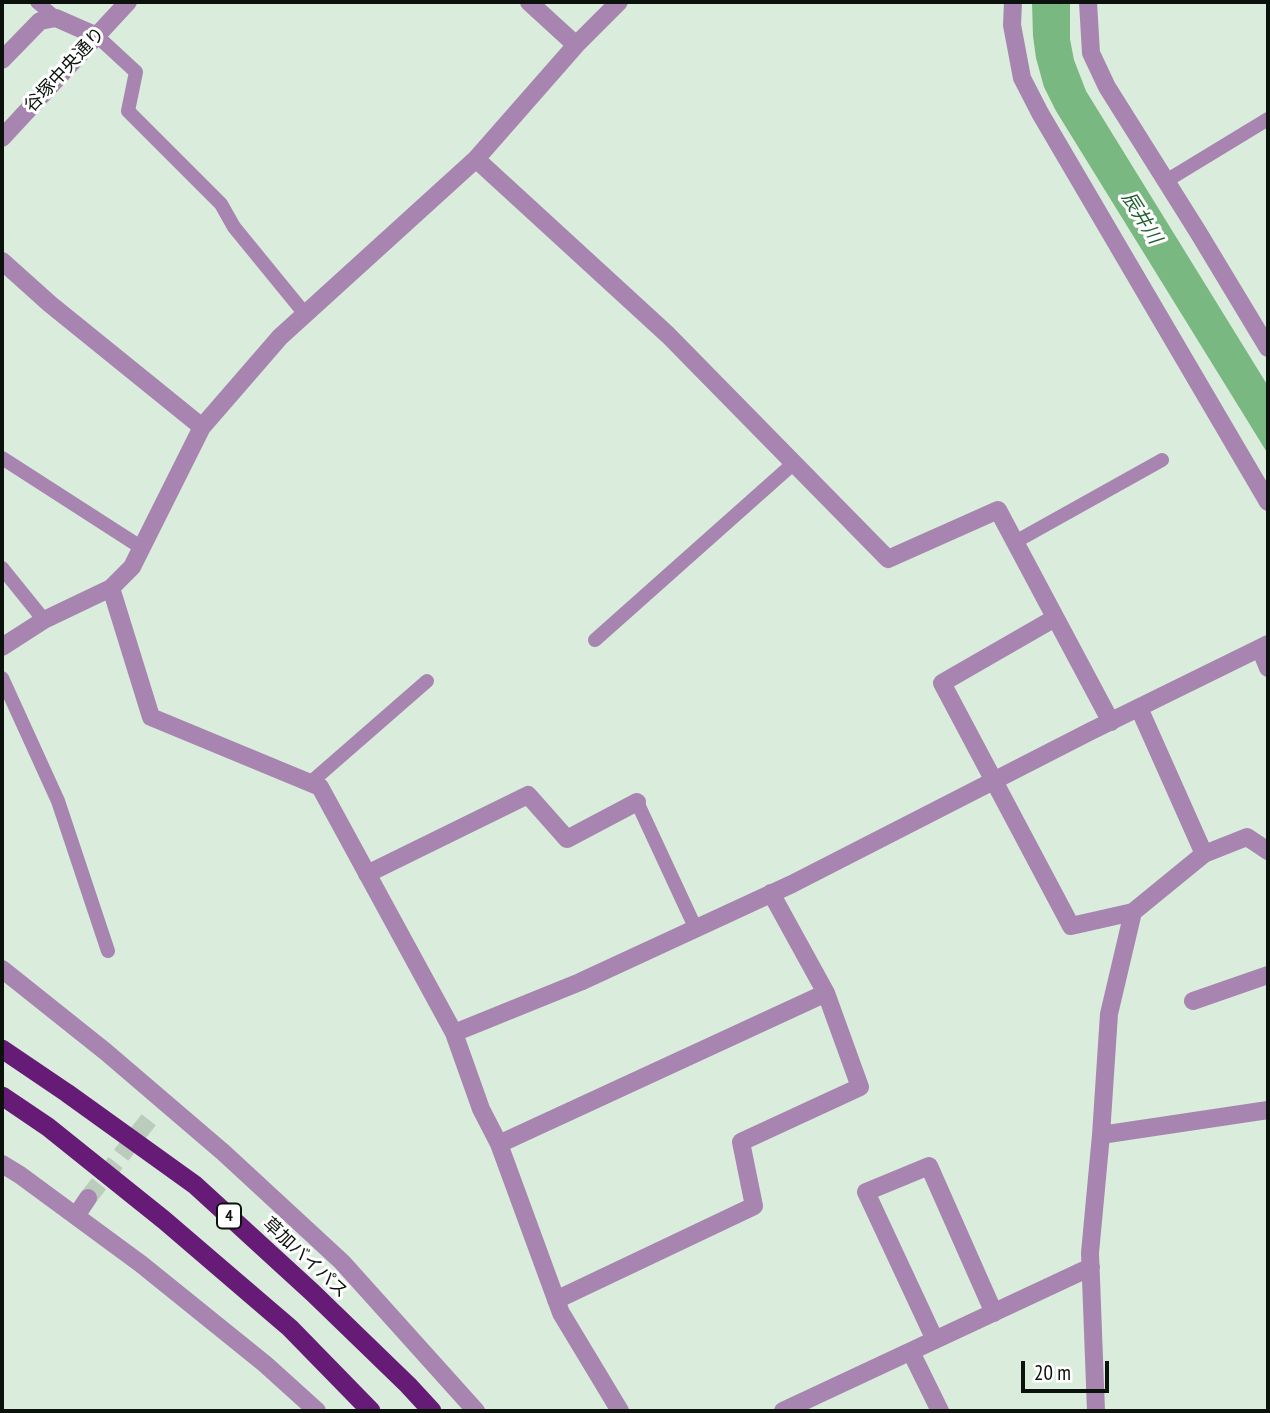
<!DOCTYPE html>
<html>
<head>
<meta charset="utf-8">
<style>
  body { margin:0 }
  #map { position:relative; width:1270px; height:1413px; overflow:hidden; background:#daecdb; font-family:"PT Sans Narrow",sans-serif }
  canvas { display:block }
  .frame { position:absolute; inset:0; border:4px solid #0b110b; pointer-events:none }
  .scale { position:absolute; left:1021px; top:1361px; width:88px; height:32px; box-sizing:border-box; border:4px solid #0b110b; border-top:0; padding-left:9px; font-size:21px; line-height:24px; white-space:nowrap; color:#0b110b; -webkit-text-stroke:5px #fff; paint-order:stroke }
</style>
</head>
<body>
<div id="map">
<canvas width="1270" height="1413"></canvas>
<div class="frame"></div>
<div class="scale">20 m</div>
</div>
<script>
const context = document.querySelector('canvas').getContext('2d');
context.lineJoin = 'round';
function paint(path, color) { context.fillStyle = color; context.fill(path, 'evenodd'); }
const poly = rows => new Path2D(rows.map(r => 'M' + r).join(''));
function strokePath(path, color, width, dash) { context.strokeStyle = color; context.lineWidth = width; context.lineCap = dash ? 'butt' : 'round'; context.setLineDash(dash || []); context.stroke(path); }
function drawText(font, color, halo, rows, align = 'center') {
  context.font = font + ' "PT Sans Narrow","Noto Sans JP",sans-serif'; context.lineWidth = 6; context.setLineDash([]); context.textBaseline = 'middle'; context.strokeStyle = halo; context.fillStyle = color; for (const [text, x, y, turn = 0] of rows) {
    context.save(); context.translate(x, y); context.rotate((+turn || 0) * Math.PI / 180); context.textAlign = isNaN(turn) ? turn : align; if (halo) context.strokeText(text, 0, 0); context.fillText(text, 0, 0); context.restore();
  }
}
const water = poly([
  [1032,2,1070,2,1070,39,1074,60,1086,91,1268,386,1268,454,1056,111,1044,87,1036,58,1033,36]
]);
const minorTunnel = poly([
  [88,1198,154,1113]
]);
const service = poly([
  [37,2,56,18],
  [97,36,136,72,128,111,221,204,234,227,305,314],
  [1166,181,1268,119],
  [2,458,142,548],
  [1015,542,1162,460],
  [2,568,44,620],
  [595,640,794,463],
  [2,678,58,801,108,951],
  [310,783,427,681],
  [637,802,695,927]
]);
const minor = poly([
  [529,2,576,45],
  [1013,2,1012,25,1022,78,1040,113,1268,502],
  [1088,2,1091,53,1107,87,1198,232,1268,348],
  [476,159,668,335,888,559,998,510,1111,722],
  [2,261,50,304,202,427],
  [111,588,151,717,320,787,454,1033,481,1109,499,1144,561,1313,620,1411],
  [1055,618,942,683,1071,926,1133,912,1204,854,1139,708],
  [2,647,44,620,111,588,132,567,202,427,280,337,476,159,576,45,619,2],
  [1260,648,1268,668],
  [1204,854,1247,837,1268,851],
  [367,874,528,795,567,839,637,802],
  [2,969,106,1052,224,1153,342,1262,476,1411],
  [1193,1001,1268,975],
  [454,1033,580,982,792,884,1091,731,1268,644],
  [1101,1135,1268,1110],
  [499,1144,826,993],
  [2,1164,20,1175,141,1264,265,1364,317,1411],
  [76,1216,88,1198],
  [556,1300,754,1206,741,1142,860,1087,826,993,771,893],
  [935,1340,866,1192,929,1166,994,1313],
  [911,1352,940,1411],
  [783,1411,1091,1267],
  [1096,1411,1090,1253,1101,1135,1109,1014,1133,912]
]);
const tertiary = poly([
  [2,60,40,21,56,18,97,36],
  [2,138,128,2]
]);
const trunk = poly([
  [2,1049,67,1093,195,1185,313,1293,408,1385,432,1411],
  [2,1096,48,1127,164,1220,290,1328,371,1411]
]);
const shields = [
  [229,1216,24]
];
const shieldNames = [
  ["4",229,1216]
];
const streetNames = [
  ["谷塚中央通り",65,70,-47],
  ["草加バイパス",305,1258,43]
];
const waterNames = [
  ["辰井川",1141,218,58]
];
paint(water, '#79b881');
strokePath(minorTunnel, '#bbcbbc', 18, [18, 9]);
strokePath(service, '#a785b0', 14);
strokePath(minor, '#a785b0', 18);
strokePath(tertiary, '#a785b0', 18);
strokePath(trunk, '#661c76', 19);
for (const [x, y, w] of shields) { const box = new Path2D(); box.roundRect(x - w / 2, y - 12.5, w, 25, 5); context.fillStyle = '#fff'; context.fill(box); strokePath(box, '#0b110b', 2); }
drawText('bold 16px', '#0b110b', null, shieldNames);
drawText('18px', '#0b110b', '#fff', streetNames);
drawText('italic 19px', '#1e602c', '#fff', waterNames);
</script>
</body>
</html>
